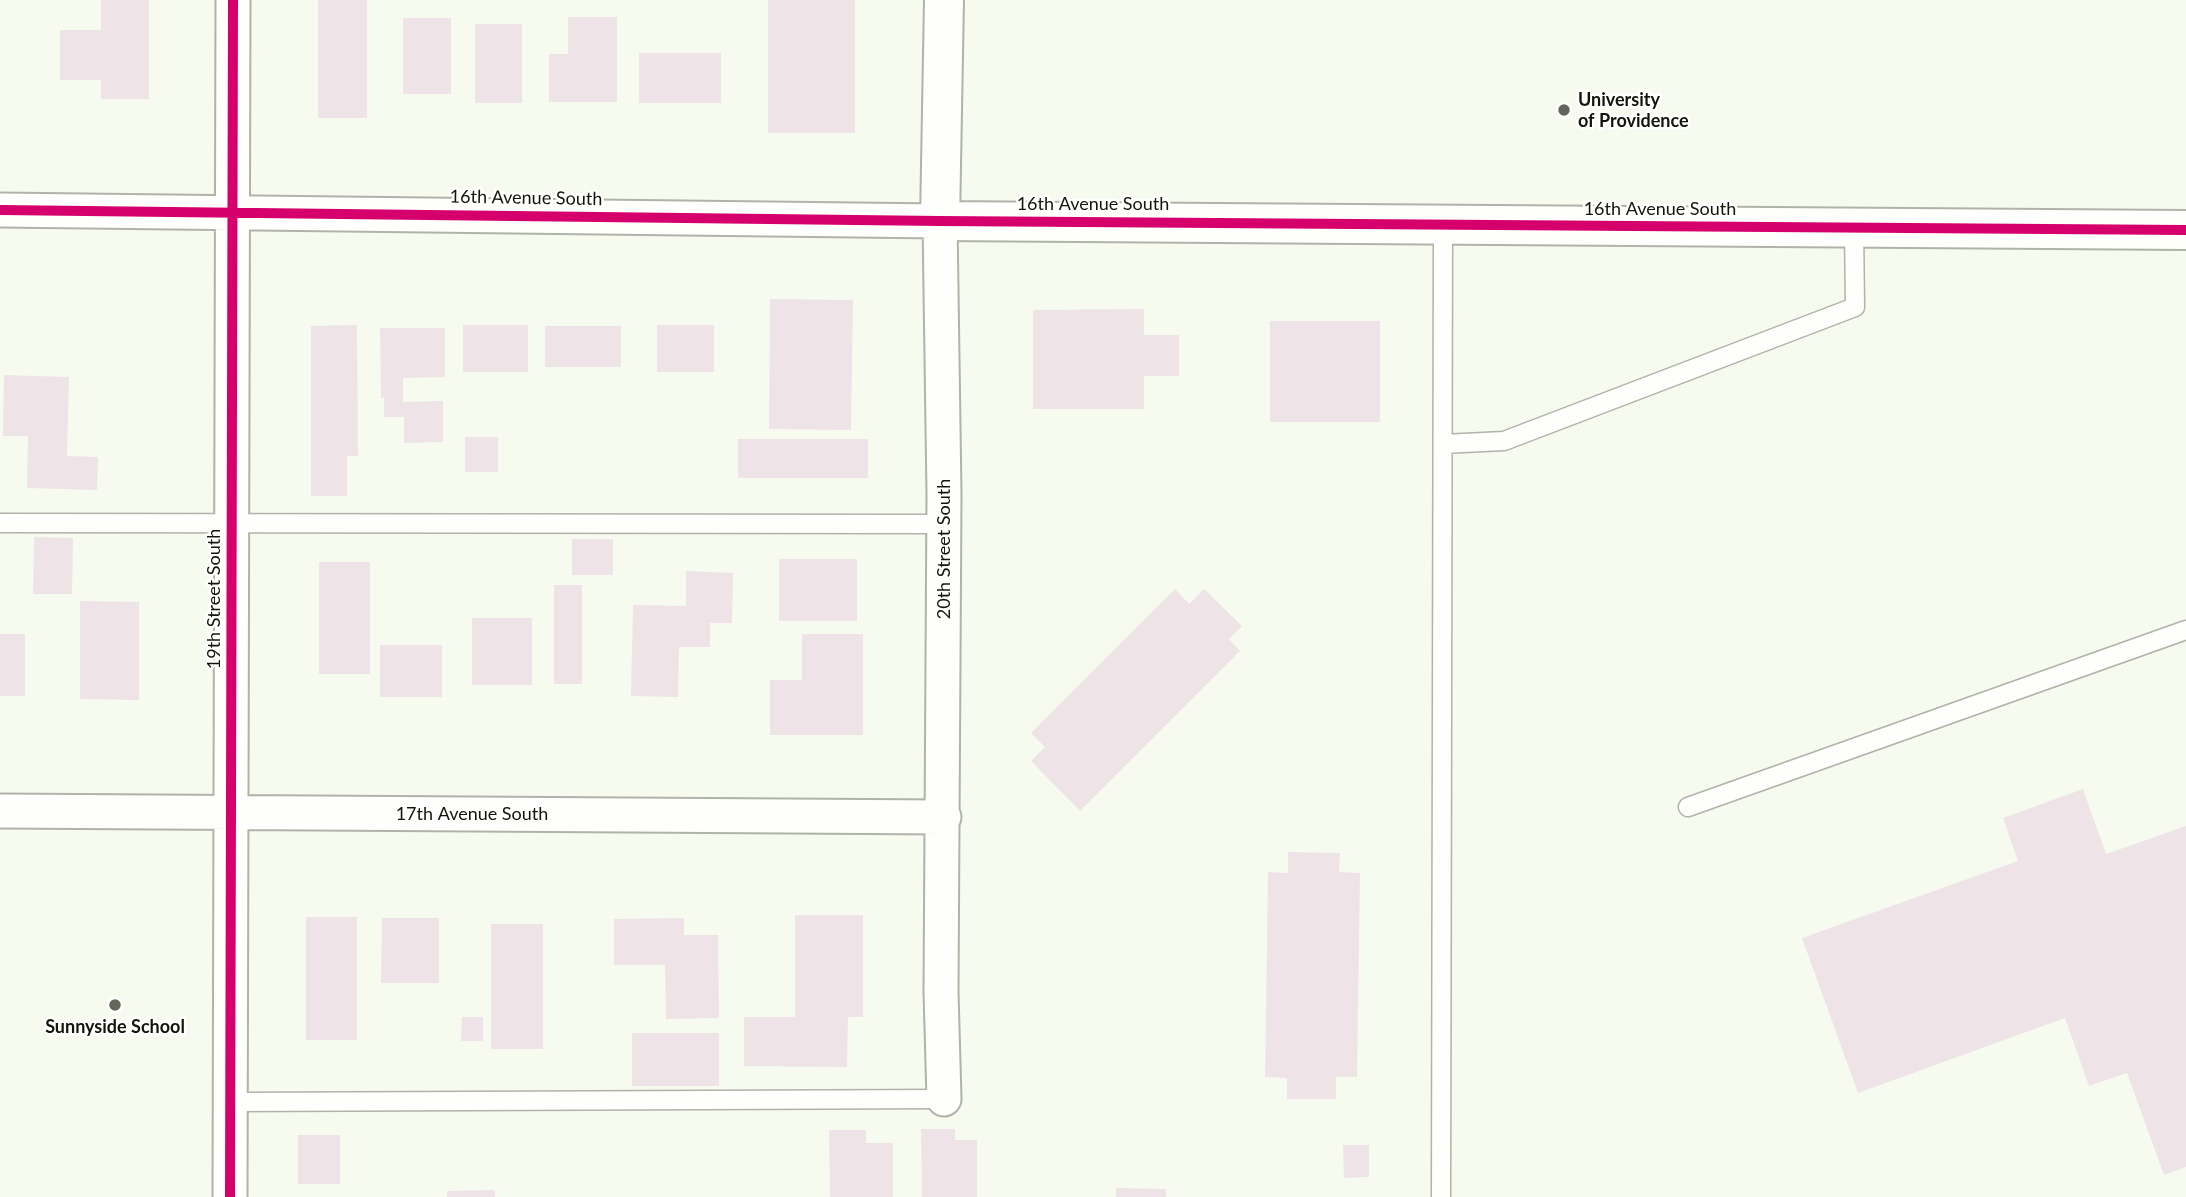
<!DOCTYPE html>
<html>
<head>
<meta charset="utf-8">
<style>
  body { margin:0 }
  canvas { display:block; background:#f7faef }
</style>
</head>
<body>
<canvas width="2186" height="1197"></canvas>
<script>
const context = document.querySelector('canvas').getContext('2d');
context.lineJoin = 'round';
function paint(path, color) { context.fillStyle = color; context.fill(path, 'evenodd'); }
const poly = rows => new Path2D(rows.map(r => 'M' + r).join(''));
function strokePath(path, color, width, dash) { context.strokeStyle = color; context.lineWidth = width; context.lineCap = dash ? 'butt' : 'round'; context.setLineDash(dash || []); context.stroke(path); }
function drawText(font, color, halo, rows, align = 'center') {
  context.font = font + ' Lato,sans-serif'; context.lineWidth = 5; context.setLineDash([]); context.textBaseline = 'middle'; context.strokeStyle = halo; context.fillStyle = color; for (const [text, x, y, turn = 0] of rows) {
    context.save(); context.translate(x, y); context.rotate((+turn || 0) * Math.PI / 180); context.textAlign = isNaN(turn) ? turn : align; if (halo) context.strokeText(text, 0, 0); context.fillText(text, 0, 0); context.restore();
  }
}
const building = poly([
  [101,0,149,0,149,99,101,99,101,80,60,80,60,30,101,30],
  [318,0,367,0,367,118,318,118],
  [768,0,855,0,855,133,768,133],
  [568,17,617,17,617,102,549,102,549,54,568,54],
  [403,18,451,18,451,94,403,94],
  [475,24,522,24,522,103,475,103],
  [639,53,721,53,721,103,639,103],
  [770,299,853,300,851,430,769,429],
  [1144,309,1144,335,1179,335,1179,376,1144,376,1144,409,1033,409,1033,310],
  [1270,321,1380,321,1380,422,1270,422],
  [357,325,358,456,347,456,347,496,311,496,311,326],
  [463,325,528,325,528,372,463,372],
  [657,325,714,325,714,372,657,372],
  [545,326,621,326,621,367,545,367],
  [380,328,445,328,445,377,403,378,403,402,443,401,443,442,404,443,404,417,384,417,384,398,381,398],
  [4,375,69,377,67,456,98,457,97,490,27,488,28,436,3,436],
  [465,437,498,437,498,472,465,472],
  [738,439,868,439,868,478,738,478],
  [34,537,73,538,72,594,33,594],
  [572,539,613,539,613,575,572,575],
  [779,559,857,559,857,621,779,621],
  [319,562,370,562,370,674,319,674],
  [686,571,733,573,732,623,710,623,710,647,679,647,678,697,631,696,633,605,686,606],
  [554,585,582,585,582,684,554,684],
  [1175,589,1189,604,1204,589,1242,626,1229,639,1240,651,1080,811,1031,761,1045,747,1031,733],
  [80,601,139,602,139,700,80,699],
  [472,618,532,618,532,685,472,685],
  [0,634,25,634,25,696,0,696],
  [802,634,863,634,863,735,770,735,770,680,802,680],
  [380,645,442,645,442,697,380,697],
  [2083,789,2106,854,2186,826,2186,1167,2164,1175,2127,1073,2089,1086,2065,1018,1858,1093,1802,938,2018,861,2003,818],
  [1288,852,1340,853,1339,872,1360,873,1357,1077,1336,1077,1336,1099,1287,1099,1287,1078,1265,1077,1268,872,1288,873],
  [795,915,863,915,863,1017,848,1017,847,1067,744,1066,744,1017,795,1017],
  [306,917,357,917,357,1040,306,1040],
  [382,918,439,918,439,983,381,983],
  [684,918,684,935,718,935,719,1018,666,1019,665,965,614,965,614,919],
  [491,924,543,924,543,1049,491,1049],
  [462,1017,483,1017,483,1041,461,1041],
  [632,1033,719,1033,719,1086,632,1086],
  [921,1129,955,1129,955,1140,977,1140,977,1197,922,1197],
  [829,1130,866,1130,866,1143,893,1143,893,1197,830,1197],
  [298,1135,340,1135,340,1184,298,1184],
  [1343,1145,1369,1145,1369,1177,1344,1178],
  [1116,1188,1166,1189,1166,1197,1116,1197],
  [495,1190,495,1197,447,1197,447,1191]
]);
const service = poly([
  [1443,444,1504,441,1855,307,1854,227],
  [0,523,944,524],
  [1688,807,2186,630],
  [232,1102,944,1099],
  [1441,1197,1443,224]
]);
const minor = poly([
  [0,210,940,221,944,495,941,992,944,1099],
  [0,811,944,817],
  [230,1197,233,0]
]);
const tertiary = poly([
  [944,0,940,221,2186,230]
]);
const cycleway = poly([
  [0,210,940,221,2186,230],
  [230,1197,233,0]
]);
const markers = [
  [1564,110,7,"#62655a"],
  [115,1005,7,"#62655a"]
];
const poiNames = [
  ["University",1578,100],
  ["of Providence",1578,121],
  ["Sunnyside School",115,1027,"center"]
];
const streetNames = [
  ["16th Avenue South",526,198,1],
  ["16th Avenue South",1093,204],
  ["16th Avenue South",1660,209],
  ["20th Street South",944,549,-90],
  ["19th Street South",214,599,-90],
  ["17th Avenue South",472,814]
];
paint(building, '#eee4e8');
strokePath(service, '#b0b3a8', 21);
strokePath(minor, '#b0b3a8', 37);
strokePath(tertiary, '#b0b3a8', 42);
strokePath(service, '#fefefd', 18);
strokePath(minor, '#fefefd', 33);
strokePath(tertiary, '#fefefd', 38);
strokePath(cycleway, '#d6006c', 10);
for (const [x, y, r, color] of markers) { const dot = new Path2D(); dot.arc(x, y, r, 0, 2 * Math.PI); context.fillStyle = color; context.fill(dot); strokePath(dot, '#fff', 2.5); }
drawText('bold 18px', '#121509', '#fff', poiNames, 'left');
drawText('18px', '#121509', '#fff', streetNames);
</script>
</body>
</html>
